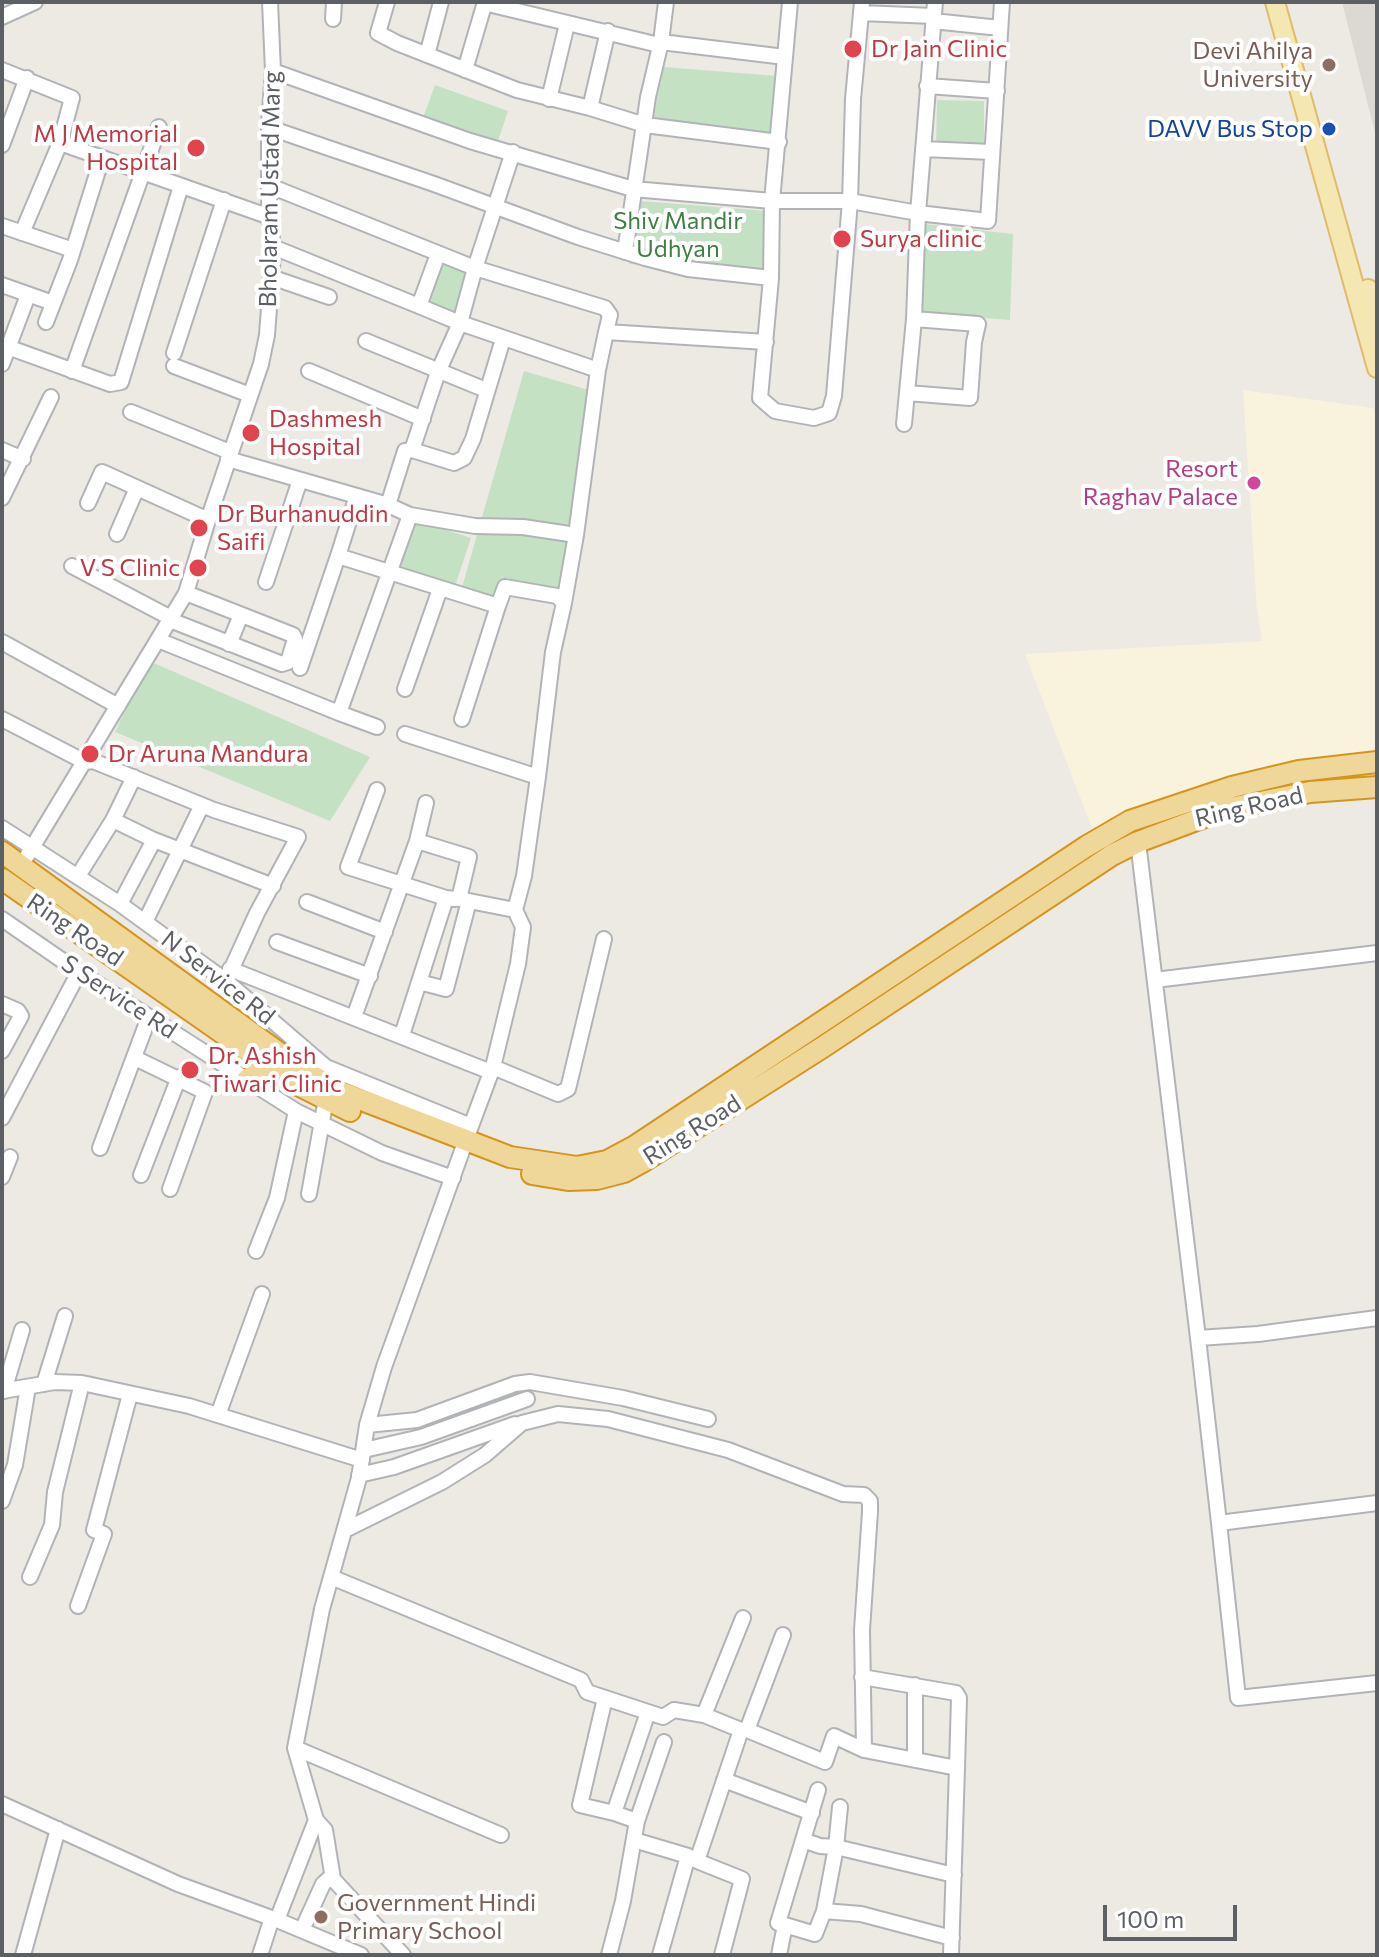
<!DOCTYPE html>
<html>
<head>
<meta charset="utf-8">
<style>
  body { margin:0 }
  #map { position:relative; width:1379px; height:1957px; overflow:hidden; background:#edeae4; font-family:Commissioner,sans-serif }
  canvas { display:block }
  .frame { position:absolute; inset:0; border:4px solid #5c5f63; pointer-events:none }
  .scale { position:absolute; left:1103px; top:1905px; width:134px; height:36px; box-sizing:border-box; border:4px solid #5c5f63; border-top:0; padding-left:10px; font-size:24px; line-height:28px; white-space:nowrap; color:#5c5f63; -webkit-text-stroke:6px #fff; paint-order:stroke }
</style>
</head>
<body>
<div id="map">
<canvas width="1379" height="1957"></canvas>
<div class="frame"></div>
<div class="scale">100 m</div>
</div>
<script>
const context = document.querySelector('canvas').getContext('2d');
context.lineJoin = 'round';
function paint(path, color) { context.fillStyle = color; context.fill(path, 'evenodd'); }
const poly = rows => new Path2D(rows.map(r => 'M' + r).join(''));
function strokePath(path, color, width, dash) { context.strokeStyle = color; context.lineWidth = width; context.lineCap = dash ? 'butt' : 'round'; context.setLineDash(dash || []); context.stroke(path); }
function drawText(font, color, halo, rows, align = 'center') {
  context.font = font + ' Commissioner,sans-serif'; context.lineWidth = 8; context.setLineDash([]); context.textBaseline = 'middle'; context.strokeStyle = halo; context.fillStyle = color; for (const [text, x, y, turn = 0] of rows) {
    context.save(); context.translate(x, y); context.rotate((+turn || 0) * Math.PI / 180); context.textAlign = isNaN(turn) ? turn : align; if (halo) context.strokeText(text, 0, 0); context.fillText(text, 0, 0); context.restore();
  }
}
const commercial = poly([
  [1243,390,1373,408,1377,423,1377,751,1192,788,1092,828,1025,654,1262,641,1257,609]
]);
const education = poly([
  [1342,2,1377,2,1377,141]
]);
const green = poly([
  [664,67,777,76,773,132,651,127],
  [435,85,508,111,497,144,423,118],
  [937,100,984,101,984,149,936,148],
  [640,201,767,211,765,272,629,264],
  [924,224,1013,234,1010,320,917,313],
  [440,258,472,269,458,315,426,305],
  [524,371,592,391,562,595,507,582,492,601,460,594],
  [415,520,471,538,453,592,399,574],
  [149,661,370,757,330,821,115,732]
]);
const minor = poly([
  [387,2,378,33,397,43,517,90,590,108,645,125,779,142],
  [790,2,772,201,771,278,760,398,775,411,814,418,829,413,834,396,850,201,918,213,914,319,904,424],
  [935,2,918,213,988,221,1002,2],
  [484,3,659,45],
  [861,13,933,16],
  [2,17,35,2],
  [333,19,334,2],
  [933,21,1000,28],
  [661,42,785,57],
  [427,55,441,2],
  [2,70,72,98,60,143,22,233],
  [465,70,485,2],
  [273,71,470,141,633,189,772,201,850,201,853,99,862,2],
  [927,86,997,91],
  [549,99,567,24],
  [590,108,608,31],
  [270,128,434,184,578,237,645,258,688,269,771,278],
  [60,143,270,217],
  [2,145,27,78],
  [923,149,992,152],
  [513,152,475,268,460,323,598,370,606,332],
  [270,186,475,268,605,308,610,315,606,332,766,342],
  [2,226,73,250],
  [273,247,419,306,438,254],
  [625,252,648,97,661,42,666,2],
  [271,277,329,297],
  [2,285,53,303],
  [46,322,70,260,102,158],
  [366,341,486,390],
  [2,345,110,384,121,382,181,186],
  [174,353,224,200],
  [2,364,28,295],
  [174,366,250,395],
  [72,371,159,127],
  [309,371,423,419],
  [907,393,970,398,974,342,978,324,914,319],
  [131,412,230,452],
  [2,450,23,459],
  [412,450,438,372,460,323,419,306],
  [357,496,338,556,498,606,462,719],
  [2,498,51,397],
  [88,503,102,472,208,520],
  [388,505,405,451,412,450,454,463,464,458,473,439,503,339],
  [410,515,475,526,523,527,576,535],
  [117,534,137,488],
  [72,566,171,618],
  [266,582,300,480],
  [564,603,576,535,598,370],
  [170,620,282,664,288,662,295,639,293,635,186,593],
  [158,640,339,713,410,515,388,505,228,459],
  [2,642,118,706],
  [229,644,241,615],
  [300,668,338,556],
  [405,689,440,589],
  [339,713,377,727],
  [2,719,85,762,93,761,214,810,298,837,257,913,226,981],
  [405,734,538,777,553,652,564,603,557,596,505,587,498,606],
  [377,790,348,867,446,898],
  [113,820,154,840,273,886],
  [2,828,120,904,226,981,326,1067,471,1126,384,1367,367,1425,359,1478,322,1609,295,1748,316,1820,277,1920],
  [417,841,426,803],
  [1138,842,1198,1338,1258,1334,1377,1318],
  [27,856,186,593,208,520,261,364,267,335,273,254,269,199,269,124,273,71,270,2],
  [78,876,113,820,134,777],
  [307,902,385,932],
  [120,904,154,840],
  [2,919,79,972,296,1111,382,1153,453,1178],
  [145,922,202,805],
  [277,942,370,976],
  [230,969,491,1072],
  [1155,980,1377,953],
  [419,982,446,989,469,901],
  [2,1004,18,1011,21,1016,2,1051],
  [354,1017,417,841,469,857,459,899,515,910],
  [402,1035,446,898,455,899],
  [135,1058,205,1092,170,1189],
  [493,1067,558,1094,568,1089,604,939],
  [2,1118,79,972],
  [471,1126,493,1067,518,964,523,927,515,910,524,876,538,777],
  [100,1148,149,1017],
  [141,1175,179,1077],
  [2,1177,10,1157],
  [309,1194,326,1099],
  [256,1251,277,1198,296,1111],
  [1198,1338,1219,1523,1377,1503],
  [44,1384,65,1316],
  [2,1391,55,1382,82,1383,189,1406,362,1460],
  [4,1391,22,1330],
  [218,1415,262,1294],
  [367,1425,417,1420,515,1384,530,1382,623,1398,708,1419],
  [364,1450,421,1437,527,1399],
  [359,1475,394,1467,515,1424],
  [2,1501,15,1465,28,1387],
  [1219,1523,1238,1698,1377,1683],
  [345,1530,442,1482,485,1455,522,1423,558,1414,608,1419,728,1450,843,1494,864,1495,870,1501,870,1512,862,1630,864,1750,957,1768,951,1955],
  [30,1577,52,1525,55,1492,82,1383],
  [331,1577,581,1680,587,1692,663,1717,674,1710,704,1715],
  [78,1606,104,1534,94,1530,130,1394],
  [743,1618,704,1715,741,1730,747,1730,825,1762,834,1736,864,1750],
  [862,1677,956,1693,959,1698,957,1768],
  [915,1685,915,1760],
  [605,1698,580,1805,614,1813],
  [747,1730,783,1635],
  [295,1748,501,1835],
  [724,1780,812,1813],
  [2,1804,178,1884,277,1920,361,1955],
  [840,1807,836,1847,820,1846,803,1840,778,1923,815,1934,824,1911,861,1914,952,1938],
  [316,1820,325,1830,333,1879,403,1955],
  [637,1821,614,1813,648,1712],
  [634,1840,688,1856],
  [803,1840,818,1790],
  [697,1861,742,1879,722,1955],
  [824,1911,836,1847,954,1875],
  [302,1930,323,1884,332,1876],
  [23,1955,58,1829],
  [260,1955,272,1918],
  [609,1955,623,1901,637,1821,664,1742],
  [660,1955,688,1856,697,1861,741,1730],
  [779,1955,785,1925]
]);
const major = poly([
  [1275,2,1377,368],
  [1368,289,1377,320]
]);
const highway = poly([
  [2,852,304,1071,341,1092,510,1157,577,1167,607,1161,635,1146,1087,846,1130,821,1232,787,1299,771,1377,762],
  [2,879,294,1083,350,1111],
  [247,1080,268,1064],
  [532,1174,568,1180,597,1179,624,1172,644,1161,823,1047,1112,855,1138,842,1226,809,1310,792,1377,787]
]);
const markers = [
  [853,49,10,"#e0444e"],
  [1329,65,8,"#8d6e63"],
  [1329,129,8,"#1a4fb4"],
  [196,148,10,"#e0444e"],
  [842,239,10,"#e0444e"],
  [251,433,10,"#e0444e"],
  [1254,483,8,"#d1479c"],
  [199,528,10,"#e0444e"],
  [198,568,10,"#e0444e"],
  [90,754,10,"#e0444e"],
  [190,1070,10,"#e0444e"],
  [321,1917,8,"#8d6e63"]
];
const healthNames = [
  ["Dr Jain Clinic",871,49],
  ["M J Memorial",178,134,"right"],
  ["Hospital",178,162,"right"],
  ["Surya clinic",860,239],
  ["Dashmesh",269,419],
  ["Hospital",269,447],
  ["Dr Burhanuddin",217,514],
  ["Saifi",217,542],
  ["V S Clinic",180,568,"right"],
  ["Dr Aruna Mandura",108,754],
  ["Dr. Ashish",208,1056],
  ["Tiwari Clinic",208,1084]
];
const educationNames = [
  ["Devi Ahilya",1313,51],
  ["University",1313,79],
  ["Government Hindi",337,1903,"left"],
  ["Primary School",337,1931,"left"]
];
const transitNames = [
  ["DAVV Bus Stop",1313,129]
];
const streetNames = [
  ["Bholaram Ustad Marg",270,189,-89],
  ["Ring Road",1249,807,-13],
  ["Ring Road",75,930,34],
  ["N Service Rd",218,978,38],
  ["S Service Rd",119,997,33],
  ["Ring Road",692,1130,-32]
];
const parkNames = [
  ["Shiv Mandir",678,221],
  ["Udhyan",678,249]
];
const hotelNames = [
  ["Resort",1238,469],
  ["Raghav Palace",1238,497]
];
paint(commercial, '#f9f2dd');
paint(education, '#dcd9d3');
paint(green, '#c5e1c4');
strokePath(minor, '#b1b4b7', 18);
strokePath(major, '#dfbb6b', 22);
strokePath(highway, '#d4951d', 24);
strokePath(minor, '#fff', 14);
strokePath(major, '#f4e7b1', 18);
strokePath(highway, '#efd799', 20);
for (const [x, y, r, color] of markers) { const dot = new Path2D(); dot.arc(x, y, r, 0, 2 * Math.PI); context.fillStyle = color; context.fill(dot); strokePath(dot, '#fff', 3); }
drawText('24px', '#be3a42', '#fff', healthNames, 'left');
drawText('24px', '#785e54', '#fff', educationNames, 'right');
drawText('24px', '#164399', '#fff', transitNames, 'right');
drawText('24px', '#5c5f63', '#fff', streetNames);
drawText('24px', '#407e41', '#fff', parkNames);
drawText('24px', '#b23c85', '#fff', hotelNames, 'right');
</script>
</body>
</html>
